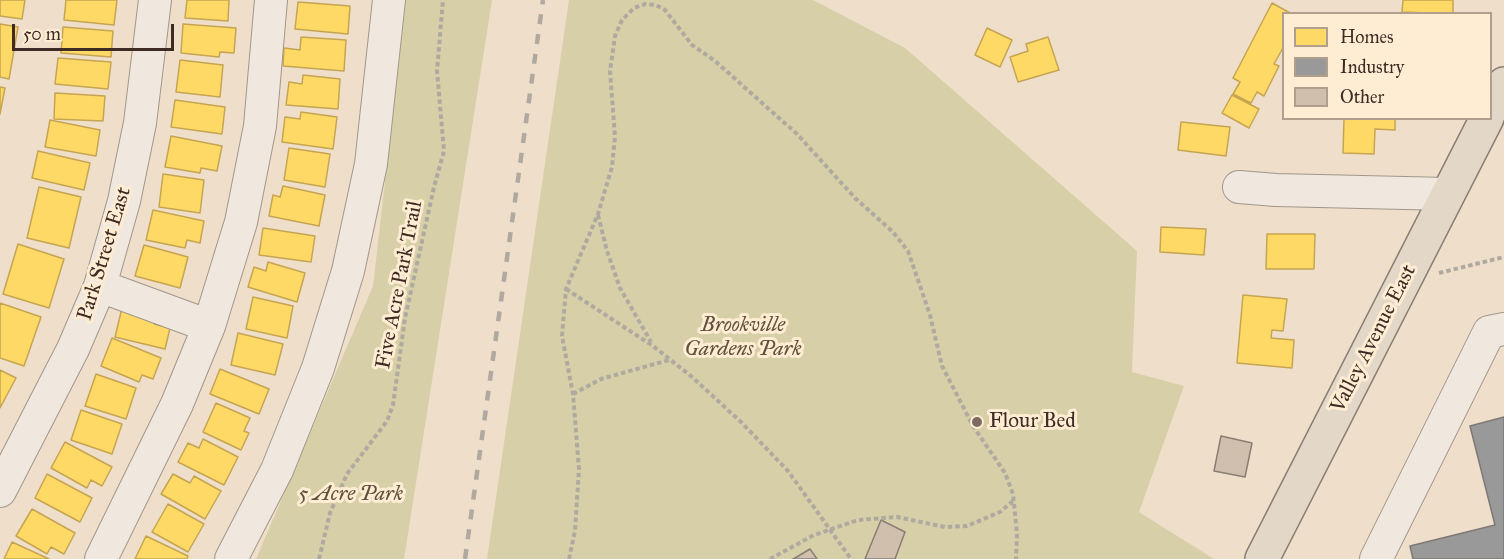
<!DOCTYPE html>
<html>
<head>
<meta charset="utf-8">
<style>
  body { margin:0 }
  #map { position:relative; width:1504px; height:559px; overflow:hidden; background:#efdfca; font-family:"IM FELL Great Primer",serif }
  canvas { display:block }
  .legend { position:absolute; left:1282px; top:12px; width:210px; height:108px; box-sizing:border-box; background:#feecd3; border:2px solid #b19f8d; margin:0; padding:8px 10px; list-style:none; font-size:18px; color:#3e2b24 }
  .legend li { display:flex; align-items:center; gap:12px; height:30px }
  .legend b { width:30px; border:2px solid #b19f8d }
  .scale { position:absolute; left:12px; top:24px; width:162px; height:27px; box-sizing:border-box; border:3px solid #3e2b24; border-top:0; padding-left:8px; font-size:18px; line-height:21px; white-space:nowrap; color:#3e2b24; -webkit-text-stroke:4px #feecd3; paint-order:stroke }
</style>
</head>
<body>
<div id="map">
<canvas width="1504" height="559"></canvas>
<ul class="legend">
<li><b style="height:16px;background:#ffd966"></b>Homes</li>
<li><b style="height:16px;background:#999"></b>Industry</li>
<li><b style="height:16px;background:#d1bfae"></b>Other</li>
</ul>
<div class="scale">50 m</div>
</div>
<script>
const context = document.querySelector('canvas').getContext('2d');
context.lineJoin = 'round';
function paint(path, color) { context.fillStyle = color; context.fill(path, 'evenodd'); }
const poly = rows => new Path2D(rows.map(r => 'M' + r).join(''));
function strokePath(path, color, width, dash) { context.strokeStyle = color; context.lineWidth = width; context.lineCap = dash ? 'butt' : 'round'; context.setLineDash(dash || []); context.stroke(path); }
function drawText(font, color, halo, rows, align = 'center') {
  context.font = font + ' "IM FELL Great Primer",serif'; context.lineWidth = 6; context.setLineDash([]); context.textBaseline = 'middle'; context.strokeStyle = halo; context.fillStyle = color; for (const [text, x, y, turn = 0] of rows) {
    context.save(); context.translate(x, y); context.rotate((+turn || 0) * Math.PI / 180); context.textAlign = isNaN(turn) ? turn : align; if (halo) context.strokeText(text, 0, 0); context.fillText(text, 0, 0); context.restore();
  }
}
const green = poly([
  [406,0,492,0,404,559,256,559,373,286],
  [569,0,813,0,905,48,1137,251,1132,372,1184,386,1139,512,1214,559,487,559]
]);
const homes = poly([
  [0,0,25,0,22,19,0,16,0,0],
  [66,0,117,0,114,25,64,20,66,0],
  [187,0,229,0,228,21,185,18,187,0],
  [1403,0,1453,0,1453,14,1402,12,1403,0],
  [298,2,350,6,348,34,295,29,298,2],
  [1272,3,1292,14,1284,14,1284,46,1274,64,1279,66,1264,96,1257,92,1251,103,1233,94,1240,82,1233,78,1272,3],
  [0,24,18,27,9,79,0,77,0,24],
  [183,24,236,28,234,53,220,52,219,57,181,53,183,24],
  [63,27,113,31,111,57,61,53,63,27],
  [987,28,1012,40,1000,67,975,55,987,28],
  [301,37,346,40,344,71,283,66,284,48,300,50,301,37],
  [1048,37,1059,70,1018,82,1010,57,1028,51,1026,44,1048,37],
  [58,58,111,62,108,89,55,84,58,58],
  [180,60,223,65,220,97,176,92,180,60],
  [303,75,340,79,338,109,286,105,289,82,302,84,303,75],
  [0,87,5,88,0,114,0,87],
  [55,93,105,96,103,121,54,119,55,93],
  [1232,95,1259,109,1249,128,1222,113,1232,95],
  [175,100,225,107,222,134,171,127,175,100],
  [301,112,337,117,333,149,282,142,285,117,300,119,301,112],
  [1344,118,1395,118,1395,130,1375,129,1374,154,1343,153,1344,118],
  [50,120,100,130,96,156,45,147,50,120],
  [1181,122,1230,127,1226,156,1178,150,1181,122],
  [171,136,222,146,217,171,201,168,200,173,165,167,171,136],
  [289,148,330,154,325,187,284,180,289,148],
  [38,151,90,163,84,190,32,178,38,151],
  [163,174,204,180,200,213,159,207,163,174],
  [283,186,325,195,319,226,269,216,273,195,280,197,283,186],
  [39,187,81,197,69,248,27,238,39,187],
  [153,210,204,221,200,243,187,240,185,248,146,240,153,210],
  [1161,227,1206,229,1204,255,1160,252,1161,227],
  [263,228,315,236,311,262,259,255,263,228],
  [1267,234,1315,234,1314,269,1266,269,1267,234],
  [18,244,64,259,49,308,3,294,18,244],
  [144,245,188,257,180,288,135,276,144,245],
  [268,262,305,273,297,302,248,287,254,267,266,271,268,262],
  [1243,295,1287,299,1283,331,1272,330,1271,338,1294,340,1292,368,1237,363,1243,295],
  [253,297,293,306,287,338,246,329,253,297],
  [0,303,41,317,24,366,0,358,0,303],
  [122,308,156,316,154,324,170,328,165,349,115,337,122,308],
  [238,333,283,344,275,375,231,365,238,333],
  [112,338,161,358,153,379,142,375,139,382,101,366,112,338],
  [220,369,269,389,259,414,210,394,220,369],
  [0,370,16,378,0,408,0,370],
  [96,374,136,388,126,419,85,406,96,374],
  [216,403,250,418,244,431,249,433,241,450,203,432,216,403],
  [81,410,122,424,112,454,71,440,81,410],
  [203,439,238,457,224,485,178,462,188,443,199,448,203,439],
  [65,442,112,467,102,486,91,480,87,488,51,468,65,442],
  [47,474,92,498,80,522,35,498,47,474],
  [173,474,190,483,194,476,221,491,205,519,161,494,173,474],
  [168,504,204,524,188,552,152,532,168,504],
  [32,509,75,533,64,554,51,547,47,554,16,536,32,509],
  [146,536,188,556,187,559,135,559,146,536],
  [12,542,49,559,4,559,12,542]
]);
const industry = poly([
  [1504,417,1504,559,1413,559,1410,546,1495,525,1470,426,1504,417]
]);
const building = poly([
  [1221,436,1252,443,1245,477,1214,471,1221,436],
  [881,520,905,532,895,559,865,559,881,520],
  [810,549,817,559,793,559,795,558,810,549]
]);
const path = poly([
  [598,215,607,251,620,288,651,342],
  [1439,273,1504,257],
  [566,289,653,346,691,376,741,422,788,471,851,559],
  [573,394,601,379,669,360],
  [319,559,330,513,347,474,387,421,393,405,405,318,434,187,444,151,437,71,443,0],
  [569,559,575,531,579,469,573,394,562,336,566,289,598,214,612,167,615,137,610,71,615,36,622,20,634,8,645,4,656,5,665,10,692,45,715,61,797,134,855,198,893,232,908,251,930,315,942,366,973,426,1005,473,1013,494,1017,534,1016,559],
  [770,559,814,535,858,520,897,517,945,527,967,526,1000,512,1014,500]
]);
const minor = poly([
  [1239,187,1276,190,1448,194],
  [100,286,209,326],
  [0,491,73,349,100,286,124,201,140,123,155,0],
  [101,559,177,404,209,326,241,222,260,126,271,0],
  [231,559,277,470,318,368,348,271,371,164,389,0],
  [1376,559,1489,332,1504,329]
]);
const major = poly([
  [1490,111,1504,84],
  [1262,559,1487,118]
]);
const rail = poly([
  [465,559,543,0]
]);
const markers = [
  [977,422,6,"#7c6a5e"]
];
const streetNames = [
  ["Park Street East",105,254,-73],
  ["Five Acre Park Trail",400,285,-79],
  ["Valley Avenue East",1374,339,-63]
];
const parkNames = [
  ["Brookville",743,326],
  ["Gardens Park",743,350],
  ["5 Acre Park",351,495]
];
const poiNames = [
  ["Flour Bed",989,422]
];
paint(green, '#d7cfa8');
paint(homes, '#ffd966');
strokePath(homes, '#c5a552', 1.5);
paint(industry, '#999');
strokePath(industry, '#7e7876', 1.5);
paint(building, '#d1bfae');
strokePath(building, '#897e73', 1.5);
strokePath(minor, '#a1968a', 34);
strokePath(major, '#897e73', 36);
strokePath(path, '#b0a9a0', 4, [4.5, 3]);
strokePath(minor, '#f0e8de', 32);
strokePath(major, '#e3d8c8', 33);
strokePath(rail, '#b0a9a0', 4.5, [10, 10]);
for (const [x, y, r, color] of markers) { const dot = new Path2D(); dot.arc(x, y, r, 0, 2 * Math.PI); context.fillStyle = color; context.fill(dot); strokePath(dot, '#feecd3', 2); }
drawText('21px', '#3e2b24', '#feecd3', streetNames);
drawText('italic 21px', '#60513e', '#feecd3', parkNames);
drawText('21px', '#3e2b24', '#feecd3', poiNames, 'left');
</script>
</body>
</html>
